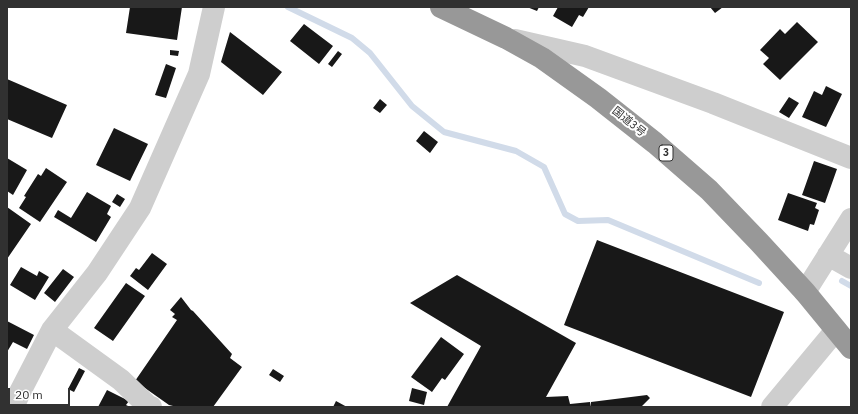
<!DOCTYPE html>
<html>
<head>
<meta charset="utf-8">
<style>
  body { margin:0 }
  #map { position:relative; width:858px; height:414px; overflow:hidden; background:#fff; font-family:"IBM Plex Sans",sans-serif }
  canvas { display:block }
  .frame { position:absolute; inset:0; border:8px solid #313131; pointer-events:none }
  .scale { position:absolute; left:8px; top:388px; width:62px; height:18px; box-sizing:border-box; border:2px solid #313131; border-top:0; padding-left:5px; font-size:12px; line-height:14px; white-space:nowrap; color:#313131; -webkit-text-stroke:3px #fff; paint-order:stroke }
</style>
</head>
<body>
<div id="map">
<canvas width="858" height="414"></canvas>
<div class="frame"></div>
<div class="scale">20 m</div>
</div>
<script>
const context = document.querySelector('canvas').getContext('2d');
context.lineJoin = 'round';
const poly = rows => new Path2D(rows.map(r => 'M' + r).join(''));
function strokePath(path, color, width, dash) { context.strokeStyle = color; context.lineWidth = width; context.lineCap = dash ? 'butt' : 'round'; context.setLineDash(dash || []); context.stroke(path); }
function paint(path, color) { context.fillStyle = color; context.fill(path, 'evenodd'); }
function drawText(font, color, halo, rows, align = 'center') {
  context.font = font + ' "IBM Plex Sans","Noto Sans JP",sans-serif'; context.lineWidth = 4; context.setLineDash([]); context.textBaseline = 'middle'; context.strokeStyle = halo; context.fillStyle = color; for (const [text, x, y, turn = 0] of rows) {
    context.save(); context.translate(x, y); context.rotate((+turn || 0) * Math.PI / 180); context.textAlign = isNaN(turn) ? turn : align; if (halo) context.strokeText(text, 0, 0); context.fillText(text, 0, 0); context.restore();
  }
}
const stream = poly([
  [288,7,352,38,370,53,412,106,444,132,516,151,544,167,565,214,578,221,608,220,759,283],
  [842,281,851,286]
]);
const building = poly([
  [130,7,182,7,177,40,126,33],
  [527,7,539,7,537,11],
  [558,7,589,7,583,17,579,15,572,27,553,16],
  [710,7,723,7,715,13],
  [797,22,818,42,780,80,763,64,769,58,760,50,780,29,785,34],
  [304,24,333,46,319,64,290,41],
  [230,32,282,72,263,95,221,62],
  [170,50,179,51,178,56,170,55],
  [338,51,342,54,332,67,328,64],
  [166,64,176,68,166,98,155,95],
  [7,79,67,105,52,138,7,119],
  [826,86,842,94,826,127,802,117,814,91,822,95],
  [789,97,799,103,789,118,779,112],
  [380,99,387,105,380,113,373,108],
  [114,128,148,144,130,181,96,165],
  [424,131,438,142,430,153,416,141],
  [7,158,27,170,13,195,7,191],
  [814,161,837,169,825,203,802,195],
  [46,168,67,182,40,222,19,208,26,197,24,196,38,174,41,176],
  [87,192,111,206,107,214,111,217,96,242,54,217,58,210,71,218],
  [788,193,817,203,815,208,819,210,814,225,810,224,808,231,778,220],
  [117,194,125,199,120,207,112,202],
  [7,207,31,224,7,259],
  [597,240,784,312,751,397,564,325],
  [152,253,167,264,148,290,130,276,136,268,139,270],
  [21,267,37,276,39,271,49,277,35,300,10,285],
  [63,269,74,277,55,302,44,293],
  [457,275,576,343,546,397,568,396,570,404,590,402,591,407,447,407,481,346,410,303],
  [126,283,145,296,113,341,94,328],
  [181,297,191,310,193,311,232,354,230,358,242,367,213,407,177,407,169,405,135,381,177,320,172,317,175,314,170,310],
  [7,321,34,335,27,349,13,342,7,352],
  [441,337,464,354,445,380,442,378,432,392,411,377],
  [79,368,85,371,74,392,68,389],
  [273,369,284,376,280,382,269,375],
  [412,388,427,392,424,405,409,401],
  [107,390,129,401,126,405,130,407,98,407],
  [647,395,650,398,641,407,591,407,591,402],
  [336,401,347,407,333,407]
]);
const minor = poly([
  [515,40,585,56,713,103,851,158],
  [828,255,851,268],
  [805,292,851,219],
  [52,330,121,380,148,406,151,407],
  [13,407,20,392,52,330,97,273,140,208,199,74,214,7],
  [772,407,836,330]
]);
const highway = poly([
  [441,7,506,38,542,58,598,98,655,143,709,190,759,242,805,292,851,348]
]);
const shields = [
  [666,153,14]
];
const shieldNames = [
  ["3",666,153]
];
const streetNames = [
  ["国道3号",629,122,39]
];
strokePath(stream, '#d1dbe9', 6);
paint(building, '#181818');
strokePath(minor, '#cecece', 22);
strokePath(highway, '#989898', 22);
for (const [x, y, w] of shields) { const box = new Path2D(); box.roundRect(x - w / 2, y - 8, w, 16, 3); context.fillStyle = '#fff'; context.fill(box); strokePath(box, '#313131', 1); }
drawText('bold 10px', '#313131', null, shieldNames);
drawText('11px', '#313131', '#fff', streetNames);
</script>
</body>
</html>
